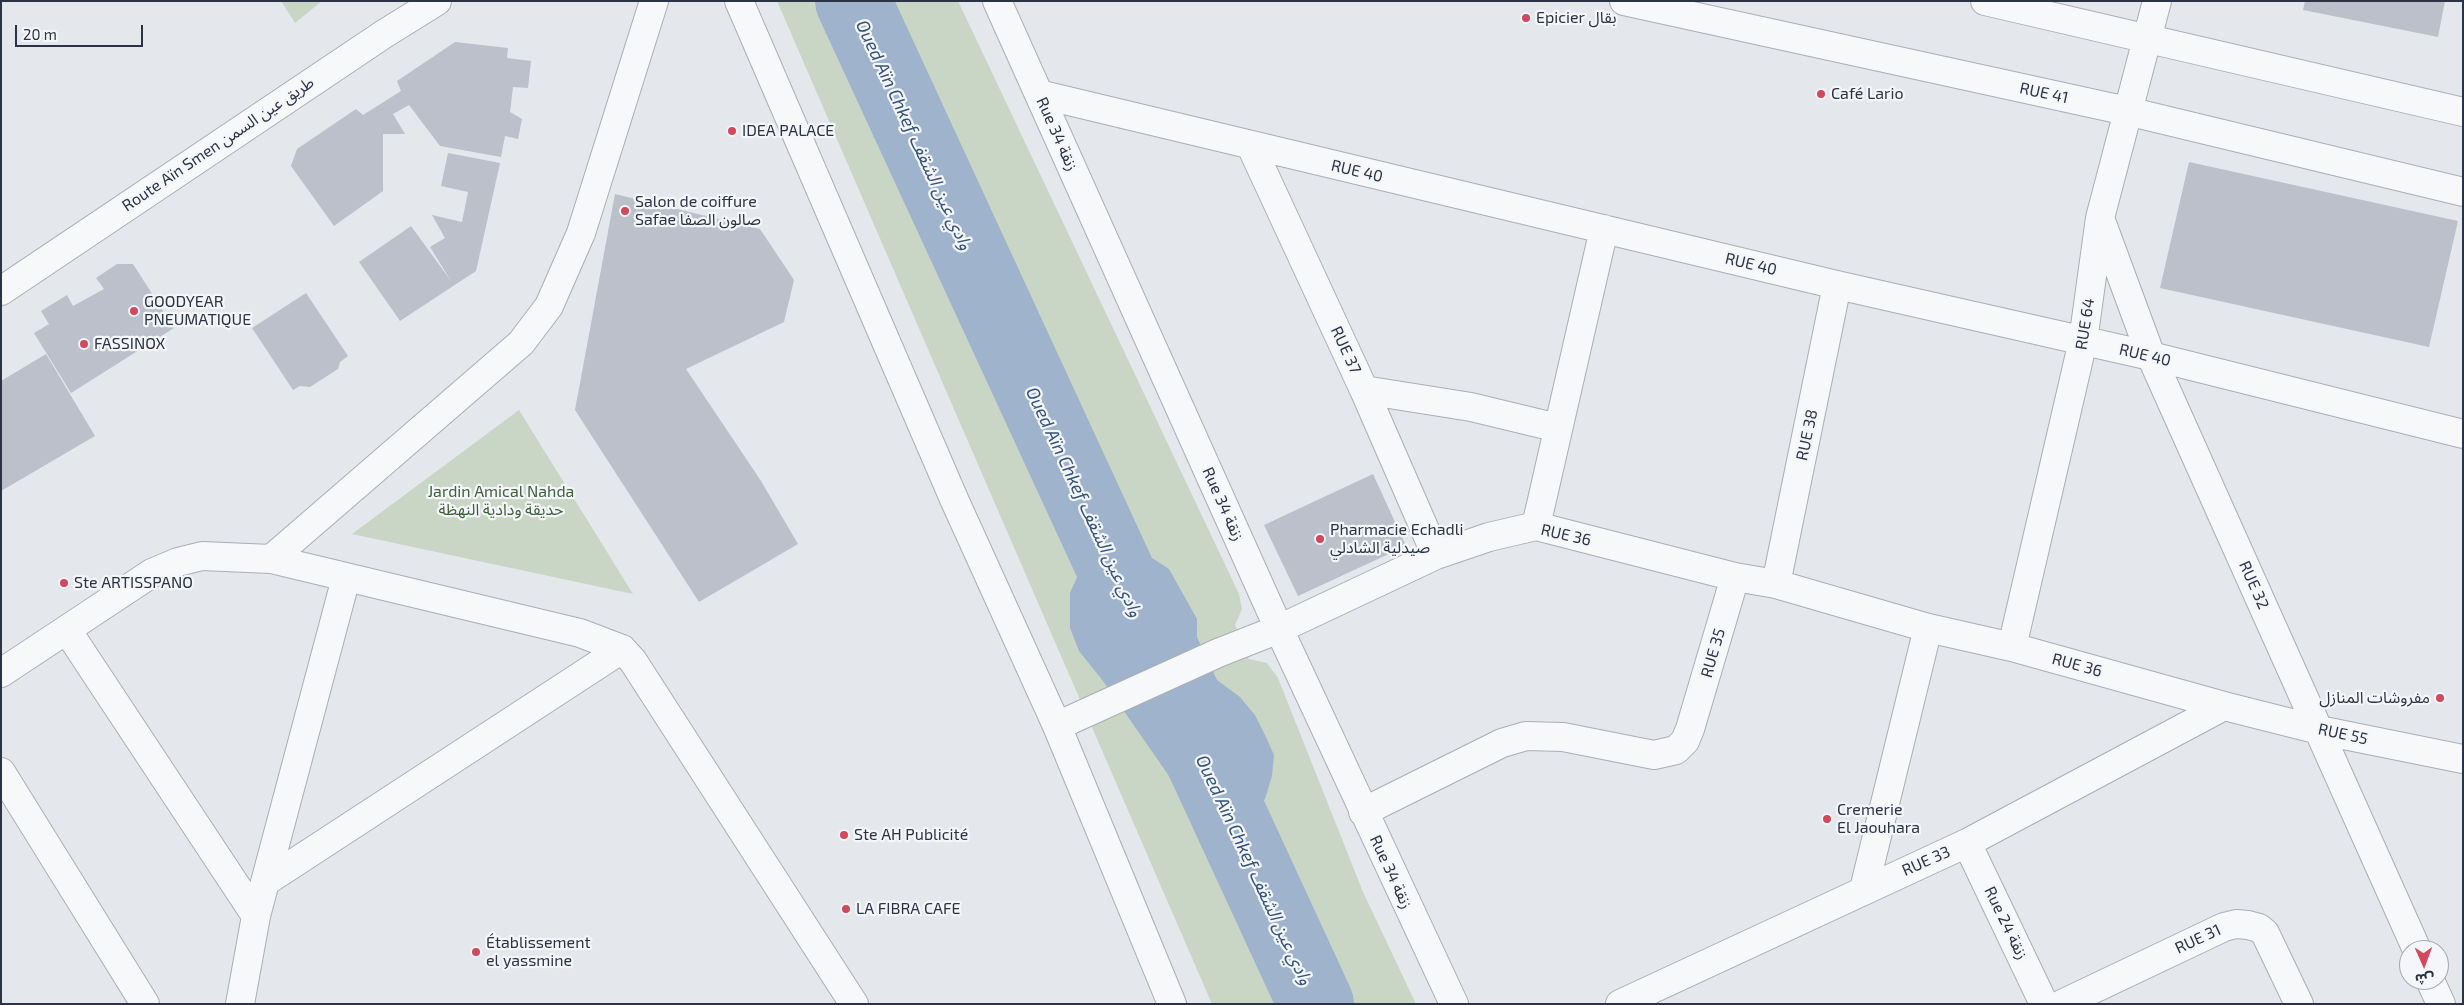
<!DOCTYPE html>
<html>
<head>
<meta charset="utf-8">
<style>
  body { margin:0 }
  #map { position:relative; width:2464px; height:1005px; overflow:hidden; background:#e4e7ec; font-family:"Exo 2","Noto Sans Arabic",sans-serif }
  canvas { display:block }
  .frame { position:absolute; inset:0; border:2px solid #2b3445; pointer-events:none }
  .north { position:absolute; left:2399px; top:940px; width:50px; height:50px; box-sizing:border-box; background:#f4f6f9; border:1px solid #a4a8b1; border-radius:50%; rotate:178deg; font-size:14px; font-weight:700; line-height:20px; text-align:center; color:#2b3445 }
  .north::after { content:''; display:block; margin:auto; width:18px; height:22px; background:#d1495b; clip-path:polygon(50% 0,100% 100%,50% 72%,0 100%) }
  .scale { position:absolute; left:15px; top:25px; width:128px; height:22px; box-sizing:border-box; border:2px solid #2b3445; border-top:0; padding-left:6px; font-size:15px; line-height:18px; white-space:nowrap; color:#2b3445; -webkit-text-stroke:4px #f4f6f9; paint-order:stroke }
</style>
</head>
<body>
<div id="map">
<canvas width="2464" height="1005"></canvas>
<div class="frame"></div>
<div class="north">ش</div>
<div class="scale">20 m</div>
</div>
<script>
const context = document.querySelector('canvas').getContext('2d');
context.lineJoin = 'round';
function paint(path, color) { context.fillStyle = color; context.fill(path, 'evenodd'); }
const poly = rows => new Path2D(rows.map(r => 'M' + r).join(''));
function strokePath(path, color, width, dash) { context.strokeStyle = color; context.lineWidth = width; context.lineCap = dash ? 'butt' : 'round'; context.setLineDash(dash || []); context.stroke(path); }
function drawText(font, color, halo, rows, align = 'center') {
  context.font = font + ' "Exo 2","Noto Sans Arabic",sans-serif'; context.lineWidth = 4.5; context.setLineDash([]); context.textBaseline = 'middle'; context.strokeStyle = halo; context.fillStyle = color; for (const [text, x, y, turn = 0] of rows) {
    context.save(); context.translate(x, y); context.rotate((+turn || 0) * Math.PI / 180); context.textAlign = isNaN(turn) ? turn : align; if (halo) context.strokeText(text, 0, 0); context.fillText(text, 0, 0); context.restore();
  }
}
const green = poly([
  [281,1,322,1,295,23],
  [777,1,958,1,1239,594,1242,609,1235,625,1249,659,1267,663,1278,678,1363,892,1416,1004,1212,1004],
  [519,410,633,594,352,534]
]);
const water = poly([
  [1120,542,1146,554,1169,569,1197,619,1197,637,1217,680,1240,697,1255,715,1266,737,1274,755,1272,776,1265,799,1243,815,1225,821,1216,820,1185,799,1103,681,1079,651,1070,628,1070,593,1082,566,1104,545]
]);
const river = poly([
  [853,1,1316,1004]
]);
const building = poly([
  [2305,1,2445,1,2438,37,2303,10],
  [455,42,508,48,507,58,531,61,528,88,513,87,510,112,522,119,518,139,505,136,501,157,440,146,409,105,393,114,405,134,383,134,383,191,334,226,291,166,297,149,356,109,363,115,401,91,397,81],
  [448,153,500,163,476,271,400,321,359,262,411,226,451,281,430,247,445,238,432,215,462,222,468,192,441,186],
  [2189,162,2458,221,2429,347,2160,288],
  [615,194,760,229,794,280,784,322,686,369,761,481,798,544,699,602,575,410],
  [117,264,133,264,174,328,71,393,34,333,49,324,41,311,67,295,73,306,104,289,96,278],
  [306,293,348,356,340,362,338,369,310,387,300,386,293,390,252,328],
  [46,354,95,436,1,491,1,381],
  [1373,474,1406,546,1298,596,1264,525]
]);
const minor = poly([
  [739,1,954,499,1057,726,1172,1004],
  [997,1,1279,629,1454,1004],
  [1624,1,2127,111,2463,192],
  [1985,1,2463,112],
  [1039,94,1837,285,2151,356,2463,434],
  [1251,146,1364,390,1436,555],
  [2100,218,2151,356,2417,950],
  [1,291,384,34,437,1],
  [1364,390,1471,407,1558,428],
  [1536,526,1604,229],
  [271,559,521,343,549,306,581,233,654,1],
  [1776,584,1837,285],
  [67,630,256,916],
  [2012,647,2083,341,2100,218,2157,1],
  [1,673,152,573,178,562,202,556,271,559,580,633,622,649,633,661,854,1004],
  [1057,726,1218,653,1279,629,1436,555,1489,537,1536,526,1735,577,1776,584,1928,628,2012,647,2224,706,2319,730,2463,759],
  [1,772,145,1004],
  [1363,812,1502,743,1526,736,1563,737,1654,755,1676,750,1685,741,1690,729,1735,577],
  [1967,843,2044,1004],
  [265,882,622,649],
  [1864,889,1928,628],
  [2430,980,2441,1004],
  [240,1004,256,916,346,578],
  [1620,1004,1967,843,2224,706],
  [2062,1004,2224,927,2236,924,2248,925,2259,928,2265,933,2299,1004]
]);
const markers = [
  [1526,18,5,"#d1495b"],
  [1821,94,5,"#d1495b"],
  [732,131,5,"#d1495b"],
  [625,211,5,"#d1495b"],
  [134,311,5,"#d1495b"],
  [84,344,5,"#d1495b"],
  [1320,539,5,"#d1495b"],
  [64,583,5,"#d1495b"],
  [2440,698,5,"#d1495b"],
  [1827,819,5,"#d1495b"],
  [844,835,5,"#d1495b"],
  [846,909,5,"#d1495b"],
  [476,952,5,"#d1495b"]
];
const poiNames = [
  ["Epicier بقال",1536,18],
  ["Café Lario",1831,94],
  ["IDEA PALACE",742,131],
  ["Salon de coiffure",635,202],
  ["Safae صالون الصفا",635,220],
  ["GOODYEAR",144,302],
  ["PNEUMATIQUE",144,320],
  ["FASSINOX",94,344],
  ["Pharmacie Echadli",1330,530],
  ["صيدلية الشادلي",1330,548],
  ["Ste ARTISSPANO",74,583],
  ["مفروشات المنازل",2430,698,"right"],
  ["Cremerie",1837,810],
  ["El Jaouhara",1837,828],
  ["Ste AH Publicité",854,835],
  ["LA FIBRA CAFE",856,909],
  ["Établissement",486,943],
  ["el yassmine",486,961]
];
const streetNames = [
  ["RUE 41",2044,93,12],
  ["Rue 34 زنقة",1057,134,66],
  ["Route Aïn Smen طريق عين السمن",218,144,-34],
  ["RUE 40",1357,171,13],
  ["RUE 40",1751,264,13],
  ["RUE 64",2085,324,-81],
  ["RUE 37",1346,350,65],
  ["RUE 40",2145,355,13],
  ["RUE 38",1807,435,-78],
  ["Rue 34 زنقة",1223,504,66],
  ["RUE 36",1566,535,13],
  ["RUE 32",2254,585,66],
  ["RUE 35",1713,653,-74],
  ["RUE 36",2077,665,15],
  ["RUE 55",2343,734,12],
  ["RUE 33",1926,861,-24],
  ["Rue 34 زنقة",1391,872,65],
  ["Rue 24 زنقة",2006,923,64],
  ["RUE 31",2198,939,-25]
];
const parkNames = [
  ["Jardin Amical Nahda",501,492],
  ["حديقة ودادية النهظة",501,510]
];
const waterNames = [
  ["Oued Aïn Chkef وادي عين الشقف",914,135,65],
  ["Oued Aïn Chkef وادي عين الشقف",1084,502,65],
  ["Oued Aïn Chkef وادي عين الشقف",1254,870,65]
];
paint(green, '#c9d6c5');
paint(water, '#9fb4cc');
strokePath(river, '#9fb4cc', 76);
paint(building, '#bbc0ca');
strokePath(minor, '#a9aeb7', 30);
strokePath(minor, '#f7f8fa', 28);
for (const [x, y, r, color] of markers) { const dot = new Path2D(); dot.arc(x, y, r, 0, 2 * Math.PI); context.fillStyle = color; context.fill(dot); strokePath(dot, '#f4f6f9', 2); }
drawText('16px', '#2b3445', '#f4f6f9', poiNames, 'left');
drawText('16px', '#2b3445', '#f4f6f9', streetNames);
drawText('16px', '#3f6138', '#f4f6f9', parkNames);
drawText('italic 18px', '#34527a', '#f4f6f9', waterNames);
</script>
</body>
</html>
